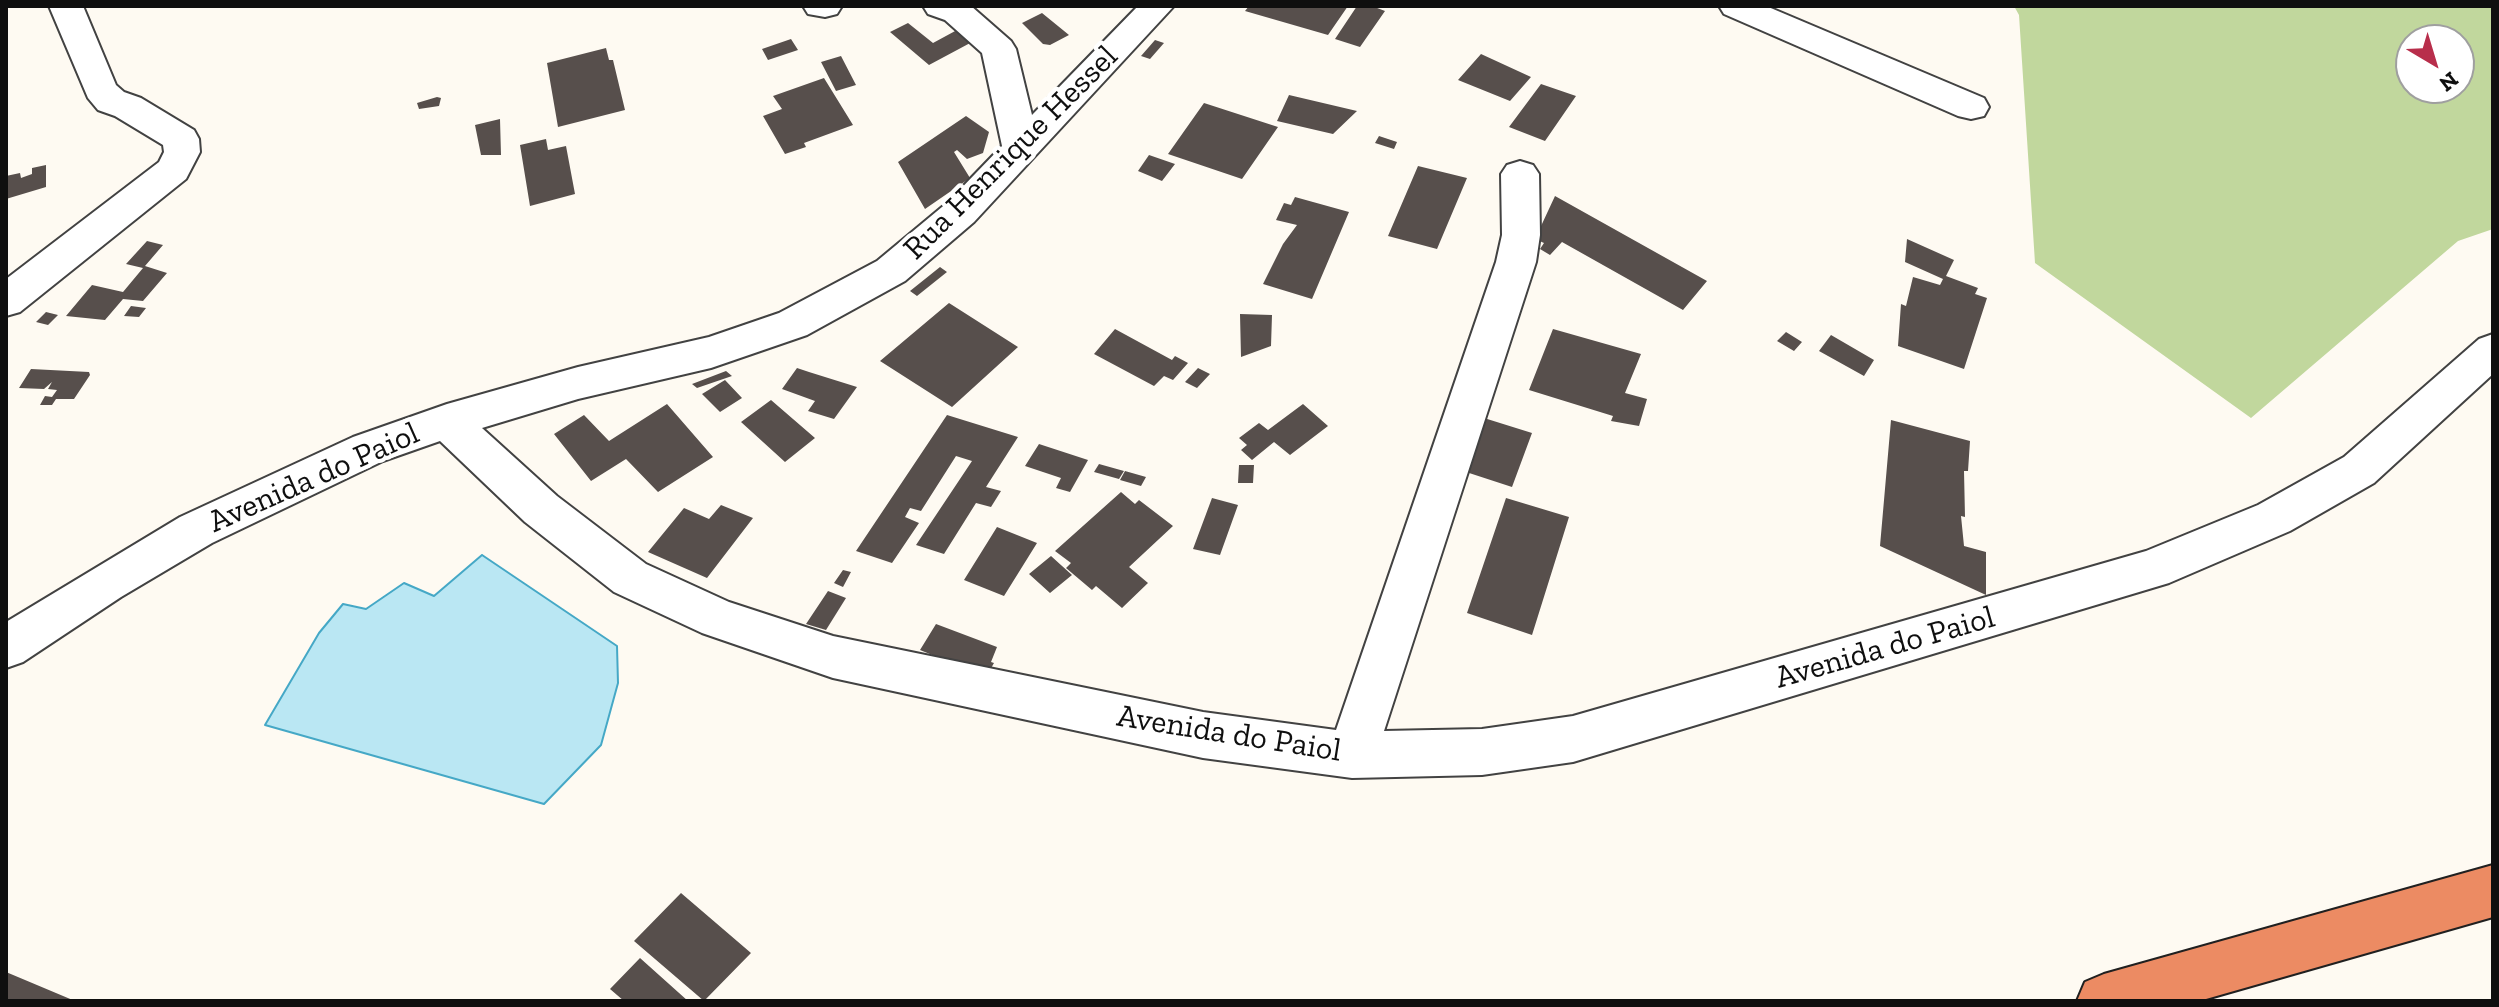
<!DOCTYPE html>
<html>
<head>
<meta charset="utf-8">
<style>
  body { margin:0 }
  #map { position:relative; width:2499px; height:1007px; overflow:hidden; background:#fefaf2; font-family:"Zilla Slab",serif }
  canvas { display:block }
  .frame { position:absolute; inset:0; border:8px solid #0f0f0f; pointer-events:none }
  .north { position:absolute; left:2395px; top:24px; width:80px; height:80px; box-sizing:border-box; background:#fff; border:2px solid #9f9f9f; border-radius:50%; rotate:142deg; font-size:22px; font-weight:700; line-height:32px; text-align:center; color:#0f0f0f }
  .north::after { content:''; display:block; margin:auto; width:28px; height:36px; background:#b82e4b; clip-path:polygon(50% 0,100% 100%,50% 72%,0 100%) }
</style>
</head>
<body>
<div id="map">
<canvas width="2499" height="1007"></canvas>
<div class="frame"></div>
<div class="north">N</div>
</div>
<script>
const context = document.querySelector('canvas').getContext('2d');
context.lineJoin = 'round';
function paint(path, color) { context.fillStyle = color; context.fill(path, 'evenodd'); }
const poly = rows => new Path2D(rows.map(r => 'M' + r).join(''));
function strokePath(path, color, width, dash) { context.strokeStyle = color; context.lineWidth = width; context.lineCap = dash ? 'butt' : 'round'; context.setLineDash(dash || []); context.stroke(path); }
function drawText(font, color, halo, rows, align = 'center') {
  context.font = font + ' "Zilla Slab",serif'; context.lineWidth = 8; context.setLineDash([]); context.textBaseline = 'middle'; context.strokeStyle = halo; context.fillStyle = color; for (const [text, x, y, turn = 0] of rows) {
    context.save(); context.translate(x, y); context.rotate((+turn || 0) * Math.PI / 180); context.textAlign = isNaN(turn) ? turn : align; if (halo) context.strokeText(text, 0, 0); context.fillText(text, 0, 0); context.restore();
  }
}
const forest = poly([
  [2014,6,2493,6,2493,229,2458,241,2251,418,2035,263,2019,15],
  [2411,40,2459,40,2459,88,2411,88]
]);
const water = poly([
  [482,555,617,646,618,683,601,745,544,804,265,725,319,633,343,604,366,609,404,583,434,596,482,555]
]);
const building = poly([
  [1249,6,1348,6,1328,35,1245,11],
  [1357,6,1372,6,1385,11,1360,47,1335,39],
  [1042,13,1069,35,1050,45,1043,44,1022,23],
  [908,23,933,43,957,30,972,42,929,65,890,32],
  [791,39,798,50,768,60,762,49],
  [1155,40,1164,43,1150,59,1141,56],
  [606,48,609,60,613,60,625,110,558,127,547,63],
  [1481,54,1531,77,1510,101,1458,80],
  [841,56,856,85,836,91,821,62],
  [824,78,853,125,804,143,806,147,785,154,763,116,782,109,773,96],
  [1541,84,1576,96,1545,141,1509,127],
  [1289,95,1357,111,1333,134,1277,121],
  [437,97,441,98,439,106,419,109,417,103],
  [1204,103,1278,127,1242,179,1168,154],
  [966,116,989,132,983,153,967,159,957,150,954,152,970,178,925,209,898,162],
  [500,119,501,155,481,155,475,125],
  [1379,136,1397,142,1394,149,1375,143],
  [546,139,548,150,566,146,575,194,530,206,520,145],
  [1149,155,1175,164,1162,181,1138,171],
  [46,165,46,187,6,199,6,176,20,173,21,178,32,174,32,168],
  [1418,166,1467,178,1437,249,1388,236],
  [1555,196,1707,281,1683,310,1562,242,1550,255,1540,249,1544,243,1535,239],
  [1295,197,1349,212,1312,299,1263,284,1283,244,1297,225,1276,220,1284,203,1291,205],
  [1907,239,1954,260,1946,276,1978,288,1975,294,1987,298,1964,369,1898,346,1901,304,1906,306,1913,277,1940,285,1943,279,1905,262],
  [147,241,163,245,145,266,167,273,143,301,123,299,105,320,66,316,92,285,123,292,143,268,126,264],
  [940,267,947,272,917,296,910,291],
  [949,303,1018,347,952,407,880,361],
  [131,306,146,308,139,317,124,316],
  [46,312,58,315,48,325,36,322],
  [1240,314,1272,315,1271,346,1241,357],
  [1115,329,1172,360,1175,356,1188,363,1173,380,1164,376,1154,386,1094,354],
  [1553,329,1641,354,1625,393,1647,399,1639,426,1611,421,1613,416,1529,390],
  [1786,332,1802,342,1794,351,1777,341],
  [1831,335,1874,360,1864,376,1819,351],
  [797,368,809,372,857,387,834,419,808,411,815,401,782,389],
  [1198,368,1210,374,1197,388,1185,382],
  [31,369,89,372,90,375,74,399,56,399,52,405,40,405,45,396,52,397,57,390,48,389,52,382,44,389,19,388],
  [726,371,732,376,697,388,692,384],
  [725,380,742,398,720,412,702,394],
  [771,400,815,438,785,462,741,422],
  [667,404,713,457,658,492,626,459,591,481,554,434,584,415,609,441],
  [1303,404,1328,426,1290,455,1274,442,1252,460,1241,450,1247,445,1239,438,1259,423,1268,430],
  [947,415,1018,437,986,487,1001,491,991,507,976,503,944,554,916,545,972,461,956,456,921,511,910,508,905,517,919,523,892,563,856,551],
  [1484,418,1532,433,1512,487,1463,471],
  [1891,420,1970,441,1968,471,1964,471,1965,517,1961,516,1964,546,1986,552,1986,595,1880,546],
  [1039,444,1088,460,1070,492,1056,488,1061,478,1025,466],
  [1099,464,1124,471,1119,479,1094,472],
  [1239,465,1254,465,1253,483,1238,483],
  [1125,471,1146,477,1141,486,1120,480],
  [1121,492,1135,504,1139,500,1173,526,1129,567,1148,583,1122,608,1096,586,1092,590,1066,568,1071,563,1055,551],
  [1212,498,1238,505,1220,555,1193,549],
  [1506,498,1569,517,1532,635,1467,613],
  [721,505,753,518,707,578,648,552,684,508,709,519],
  [997,527,1037,543,1004,596,964,580],
  [1051,556,1072,575,1050,593,1029,574],
  [843,570,851,572,843,587,834,583],
  [828,591,846,598,826,630,806,624],
  [936,624,997,647,991,662,994,663,986,677,920,650],
  [681,893,751,953,704,1001,634,941],
  [640,958,688,1001,624,1001,610,989],
  [6,972,75,1001,6,1001]
]);
const minor = poly([
  [49,6,83,6,116,85,124,92,141,98,194,130,199,139,200,152,186,179,20,312,6,316,6,279,159,162,164,152,163,145,115,116,98,110,88,98,49,6],
  [803,6,842,6,837,14,825,17,808,14,803,6],
  [923,6,971,6,1011,41,1016,49,1032,115,1138,6,1174,6,974,222,905,281,807,335,711,368,578,399,482,428,557,496,646,564,729,602,833,636,1203,712,1336,730,1496,262,1502,235,1501,174,1507,165,1520,161,1533,165,1539,174,1540,235,1536,262,1384,731,1482,729,1573,716,2146,551,2258,505,2344,457,2479,339,2493,334,2493,374,2374,483,2290,531,2169,583,1573,762,1482,775,1352,778,1203,758,833,678,702,633,614,592,525,522,440,441,383,461,212,543,121,597,23,662,6,668,6,622,180,517,353,437,447,404,578,367,709,337,779,313,877,261,948,202,1002,146,982,53,945,20,928,14,923,6],
  [1719,6,1766,6,1984,98,1989,107,1984,116,1971,119,1958,116,1724,14,1719,6]
]);
const highway = poly([
  [2493,865,2493,917,2199,1001,2077,1001,2085,982,2104,974,2493,865]
]);
const streetNames = [
  ["Rua Henrique Hessel",1011,153,-45],
  ["Avenida do Paiol",314,478,-24],
  ["Avenida do Paiol",1885,648,-16],
  ["Avenida do Paiol",1229,734,9]
];
paint(forest, '#c1d79d');
paint(water, '#bae7f3');
strokePath(water, '#45a8c6', 2);
paint(building, '#574f4c');
strokePath(minor, '#424242', 4);
strokePath(highway, '#202020', 4);
paint(minor, '#fff');
paint(highway, '#ec8b63');
drawText('32px', '#0f0f0f', '#fff', streetNames);
</script>
</body>
</html>
